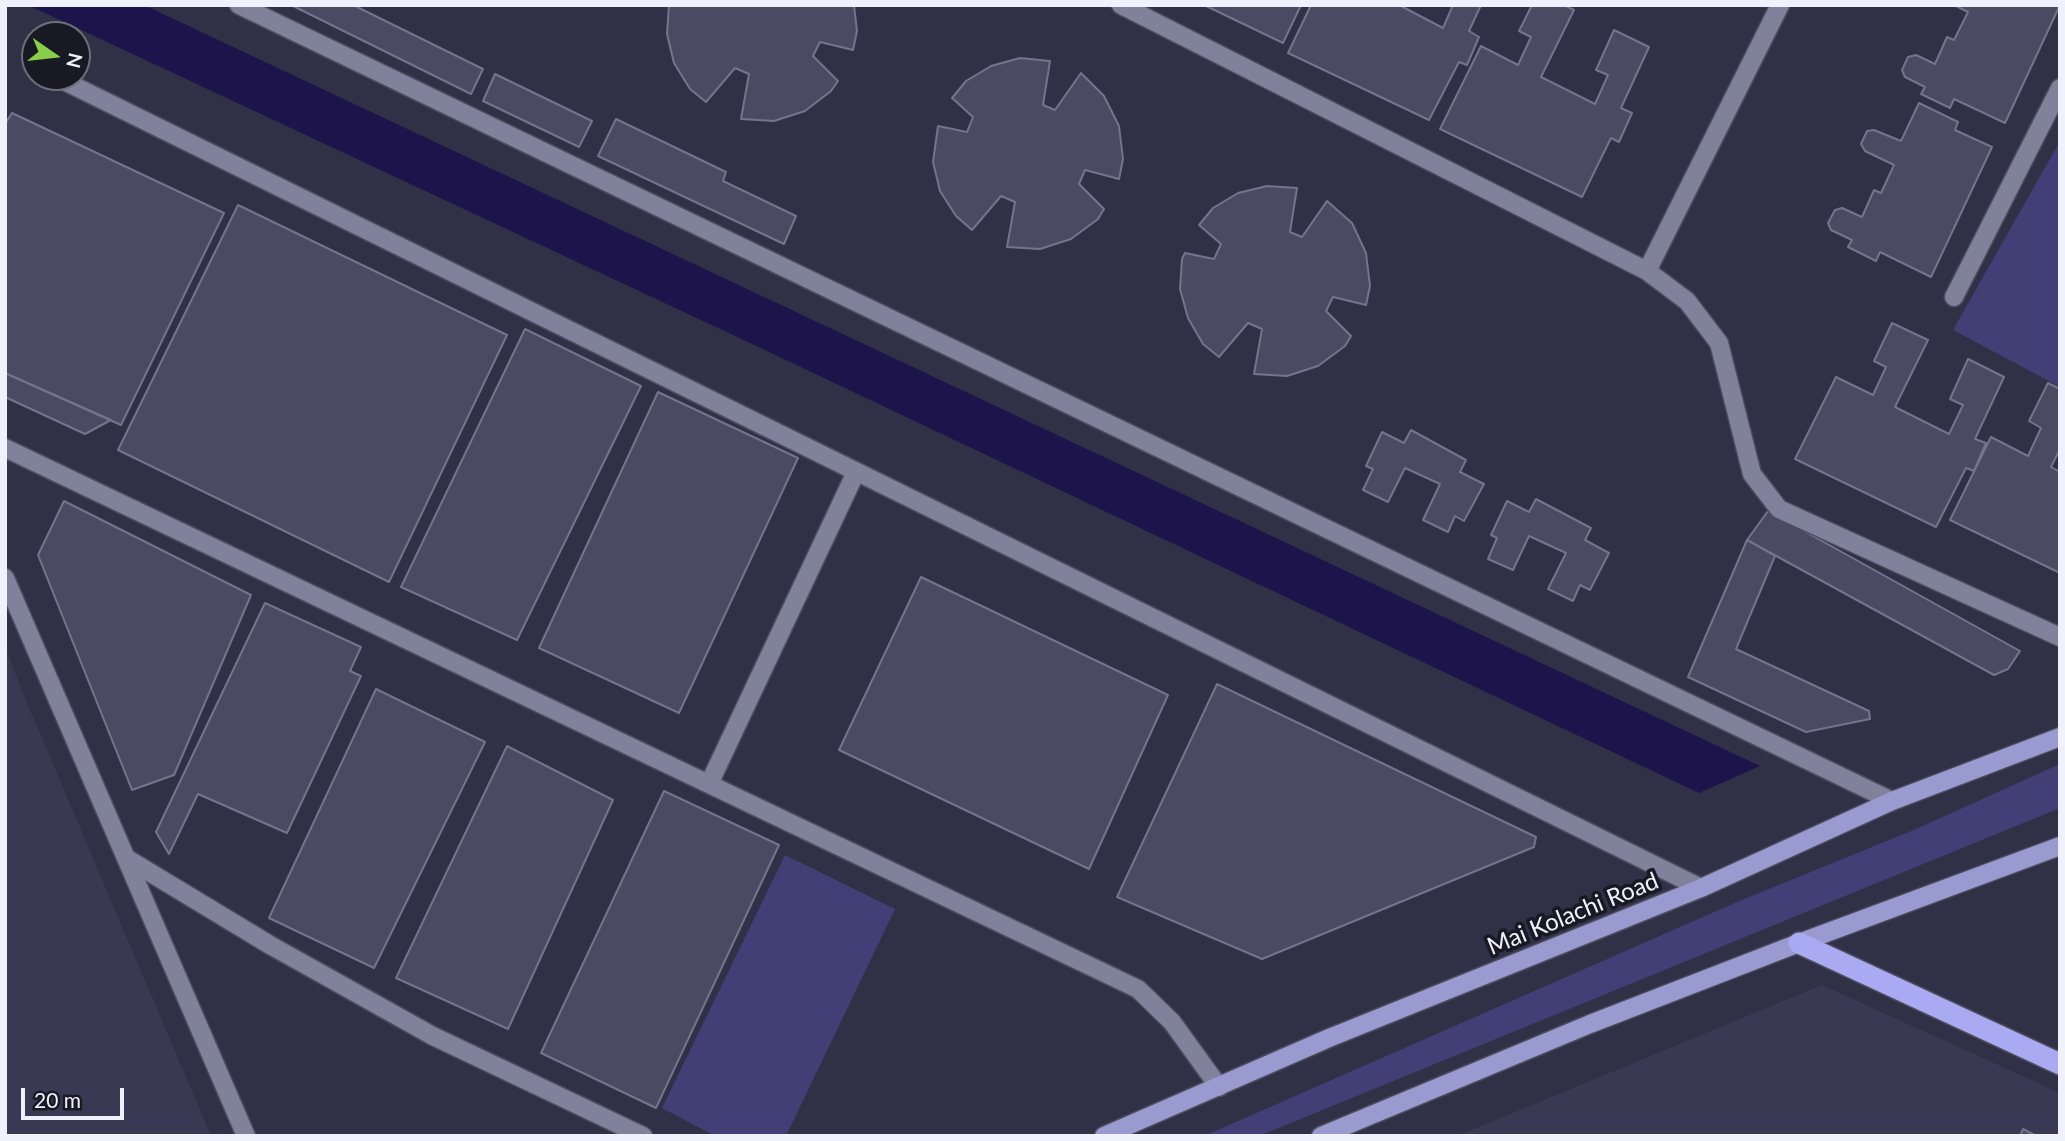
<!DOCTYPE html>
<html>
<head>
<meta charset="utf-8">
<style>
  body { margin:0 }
  #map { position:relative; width:2065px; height:1141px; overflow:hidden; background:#303046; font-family:Lato,sans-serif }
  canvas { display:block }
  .frame { position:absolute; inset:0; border:7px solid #f0f1fd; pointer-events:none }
  .north { position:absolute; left:21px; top:21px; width:70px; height:70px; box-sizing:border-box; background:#191923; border:2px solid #6f6f7a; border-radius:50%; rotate:104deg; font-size:19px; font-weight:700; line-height:28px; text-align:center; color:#f0f1fd }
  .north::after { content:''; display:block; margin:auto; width:24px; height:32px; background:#87cf4b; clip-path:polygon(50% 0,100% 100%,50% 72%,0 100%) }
  .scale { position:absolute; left:21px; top:1088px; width:103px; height:32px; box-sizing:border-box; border:4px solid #f0f1fd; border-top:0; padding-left:9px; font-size:21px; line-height:24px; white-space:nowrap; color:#f0f1fd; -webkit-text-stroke:5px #191923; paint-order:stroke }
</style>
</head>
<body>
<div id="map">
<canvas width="2065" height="1141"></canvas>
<div class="frame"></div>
<div class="north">N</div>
<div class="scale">20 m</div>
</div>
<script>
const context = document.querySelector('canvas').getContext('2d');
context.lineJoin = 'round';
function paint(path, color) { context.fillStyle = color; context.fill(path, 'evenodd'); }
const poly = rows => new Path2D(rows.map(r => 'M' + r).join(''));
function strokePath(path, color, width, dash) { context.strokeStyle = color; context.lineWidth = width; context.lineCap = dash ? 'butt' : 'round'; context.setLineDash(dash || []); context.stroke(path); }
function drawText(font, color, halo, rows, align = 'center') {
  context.font = font + ' Lato,sans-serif'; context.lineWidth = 7; context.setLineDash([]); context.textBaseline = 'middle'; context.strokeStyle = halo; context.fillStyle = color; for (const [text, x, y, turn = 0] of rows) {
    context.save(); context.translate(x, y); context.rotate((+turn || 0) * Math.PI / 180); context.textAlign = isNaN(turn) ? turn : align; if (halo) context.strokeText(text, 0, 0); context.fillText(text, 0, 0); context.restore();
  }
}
const built = poly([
  [5,646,25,698,211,1136,5,1136],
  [1822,985,2060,1093,2060,1136,1457,1136]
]);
const green = poly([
  [2060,141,2060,387,1953,330],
  [2060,764,2060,808,1259,1136,1204,1136,1737,902,1916,829],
  [785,855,895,909,786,1136,715,1136,662,1108]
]);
const water = poly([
  [28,5,144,5,1760,766,1699,793,748,342]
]);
const building = poly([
  [291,5,353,5,483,69,471,94,291,5],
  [669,5,854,5,857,31,853,50,820,42,813,56,838,81,831,91,805,111,774,121,741,119,749,74,735,68,706,102,690,89,674,63,667,34,669,5],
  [1204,5,1301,5,1283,43,1204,5],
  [1311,5,1399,5,1443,28,1453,5,1481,5,1469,31,1479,37,1467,65,1459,62,1429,120,1288,53,1311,5],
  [1532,5,1564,5,1574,10,1541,77,1595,104,1608,75,1596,70,1614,30,1649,47,1621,108,1632,113,1619,142,1611,138,1582,197,1440,129,1481,46,1518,65,1531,37,1519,31,1532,5],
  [1954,5,2060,5,2005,123,1954,99,1950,108,1921,94,1925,87,1905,77,1902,70,1908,57,1916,55,1935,64,1947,37,1954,40,1968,12,1954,5],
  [1020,58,1050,61,1043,105,1055,110,1081,73,1104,96,1119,126,1123,159,1119,179,1085,170,1079,184,1104,209,1098,219,1071,239,1040,249,1007,247,1015,202,1001,196,972,230,956,216,940,191,933,162,938,126,967,132,973,117,952,98,966,81,991,66,1020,58],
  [495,74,592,121,579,147,483,101,495,74],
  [1919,103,1958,122,1955,130,1992,147,1931,277,1880,252,1876,261,1848,247,1852,240,1831,230,1828,223,1835,210,1842,208,1862,217,1874,190,1881,193,1894,165,1865,151,1861,144,1867,131,1874,130,1901,141,1919,103],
  [12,113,224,213,121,425,5,373,5,124,12,113],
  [616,119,726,172,723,181,796,216,784,244,598,156,616,119],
  [1267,186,1297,188,1290,232,1302,237,1327,201,1352,223,1366,253,1370,286,1366,305,1333,297,1326,311,1351,336,1345,346,1318,366,1287,376,1254,374,1262,329,1248,323,1219,357,1203,344,1188,318,1180,289,1182,259,1185,253,1214,259,1221,244,1199,225,1213,208,1238,193,1267,186],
  [238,205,507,335,389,582,118,450,238,205],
  [1892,323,1928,340,1895,407,1949,434,1963,405,1950,399,1968,359,2004,377,1975,439,1986,443,1974,471,1966,468,1936,527,1795,459,1836,377,1873,395,1886,367,1874,361,1892,323],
  [525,329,641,386,517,640,401,587,525,329],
  [5,373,111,420,85,434,5,397,5,373],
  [2048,383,2060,389,2060,449,2051,467,2060,472,2060,573,1950,520,1991,437,2028,456,2041,428,2029,421,2048,383],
  [658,392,798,458,679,713,539,648,658,392],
  [1411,430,1466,460,1460,472,1484,484,1464,521,1455,516,1448,532,1423,520,1440,484,1405,468,1388,502,1363,490,1373,469,1366,466,1382,432,1404,443,1411,430],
  [1536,499,1591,528,1585,540,1609,553,1590,590,1580,585,1573,601,1548,589,1566,553,1529,536,1513,570,1488,559,1497,538,1491,535,1507,501,1529,512,1536,499],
  [64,501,251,595,174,775,132,790,38,555,64,501],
  [1768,511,2020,651,2008,669,1994,675,1747,540,1768,511],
  [1747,540,1775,556,1736,649,1869,711,1870,719,1806,732,1688,677,1747,540],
  [921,577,1168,695,1089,869,839,750,921,577],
  [265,603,361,647,350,671,361,676,287,833,198,794,169,854,156,832,265,603],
  [1217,684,1536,837,1534,847,1262,959,1117,897,1217,684],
  [376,689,485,742,374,968,269,918,376,689],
  [507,746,613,800,508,1029,396,978,507,746],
  [664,791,779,845,656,1108,541,1053,664,791],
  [2023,1129,2036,1136,2020,1136,2023,1129]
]);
const minor = poly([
  [239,5,1892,801],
  [1121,5,1647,271,1687,301,1719,343,1752,474,1779,509,2060,637],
  [34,66,35,67],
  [56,77,1701,888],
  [1647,271,1780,5],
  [1954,297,2060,88],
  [5,448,1138,989,1172,1022,1219,1087],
  [5,578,246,1136],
  [709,784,856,472],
  [126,858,270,945,431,1035,643,1136]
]);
const major = poly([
  [1104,1136,1329,1038,1701,888,1892,801,2060,737],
  [1321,1136,1590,1024,1799,943,2060,846]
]);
const highway = poly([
  [1799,943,2060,1064]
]);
const streetNames = [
  ["Mai Kolachi Road",1573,914,-22]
];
paint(built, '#393954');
paint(green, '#423f77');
paint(water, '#1d144c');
paint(building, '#4a4b63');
strokePath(building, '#73748e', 2);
strokePath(minor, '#4c4c5e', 21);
strokePath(major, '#4c4c5e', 21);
strokePath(highway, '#4c4c5e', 24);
strokePath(minor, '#80819b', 18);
strokePath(major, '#999acf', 18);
strokePath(highway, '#aaaaf2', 21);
drawText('24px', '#f0f1fd', '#191923', streetNames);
</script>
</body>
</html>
